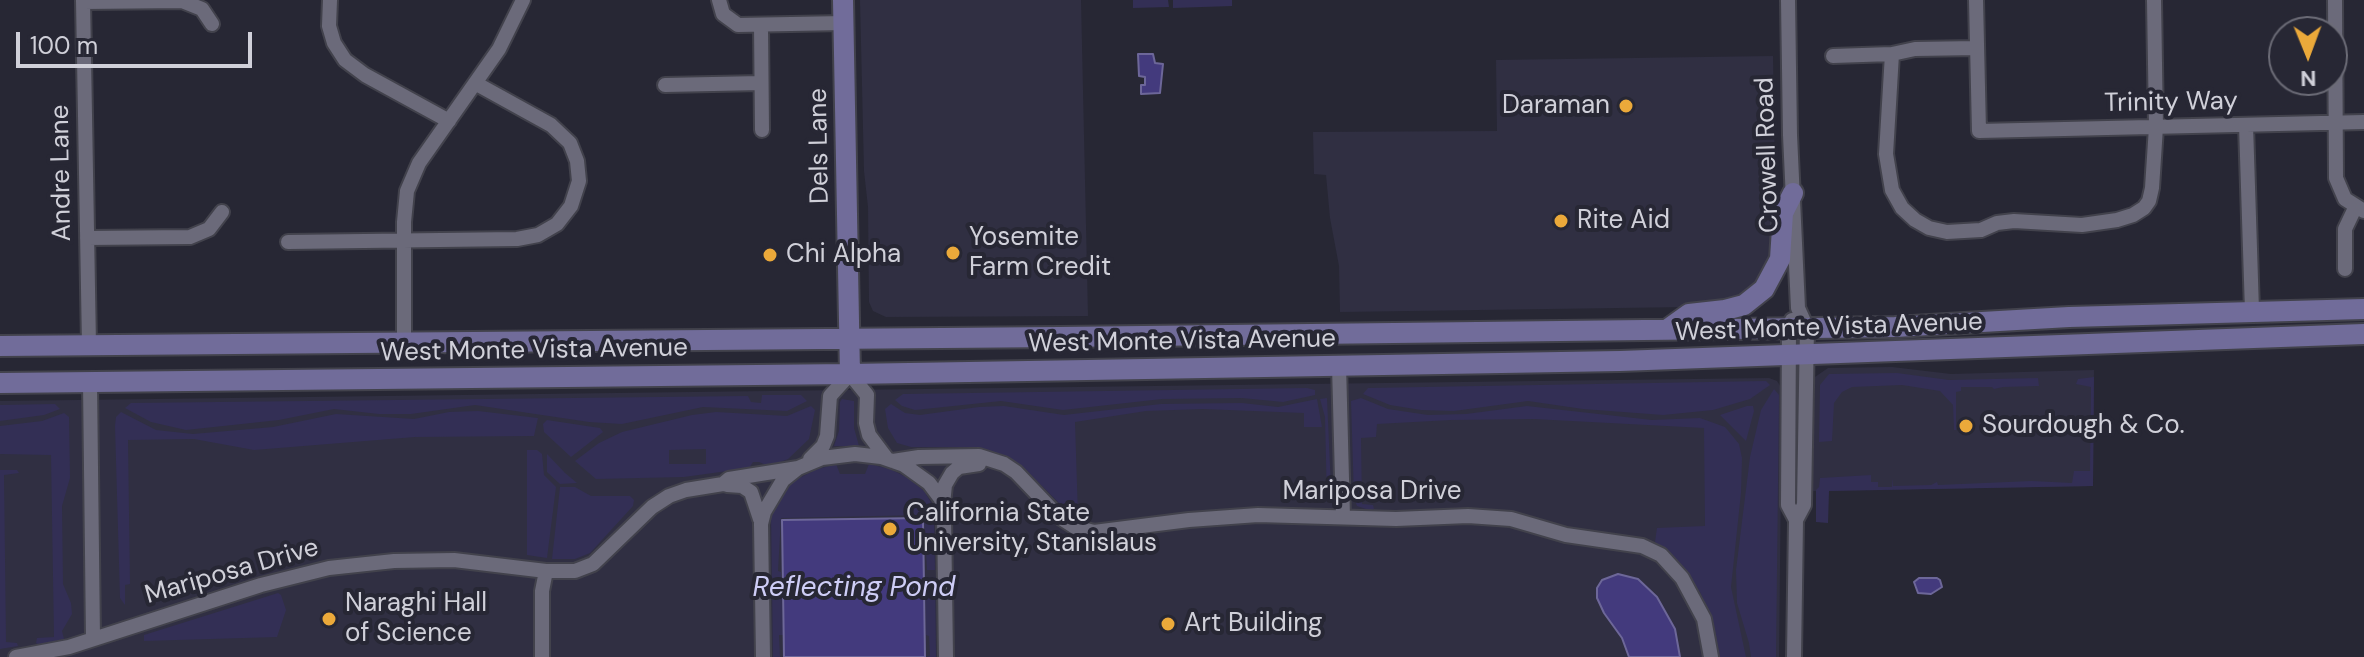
<!DOCTYPE html>
<html>
<head>
<meta charset="utf-8">
<style>
  body { margin:0 }
  #map { position:relative; width:2364px; height:657px; overflow:hidden; background:#272734; font-family:"DM Sans",sans-serif }
  canvas { display:block }
  .north { position:absolute; left:2268px; top:16px; width:80px; height:80px; box-sizing:border-box; background:#272734; border:2px solid #6b6b76; border-radius:50%; rotate:179deg; font-size:22px; font-weight:700; line-height:32px; text-align:center; color:#d0d0d9 }
  .north::after { content:''; display:block; margin:auto; width:28px; height:36px; background:#eba93a; clip-path:polygon(50% 0,100% 100%,50% 72%,0 100%) }
  .scale { position:absolute; left:16px; top:32px; width:236px; height:36px; box-sizing:border-box; border:4px solid #d0d0d9; border-top:0; padding-left:10px; font-size:24px; line-height:28px; white-space:nowrap; color:#d0d0d9; -webkit-text-stroke:6px #272734; paint-order:stroke }
</style>
</head>
<body>
<div id="map">
<canvas width="2364" height="657"></canvas>
<div class="north">N</div>
<div class="scale">100 m</div>
</div>
<script>
const context = document.querySelector('canvas').getContext('2d');
context.lineJoin = 'round';
function paint(path, color) { context.fillStyle = color; context.fill(path, 'evenodd'); }
const poly = rows => new Path2D(rows.map(r => 'M' + r).join(''));
function strokePath(path, color, width, dash) { context.strokeStyle = color; context.lineWidth = width; context.lineCap = dash ? 'butt' : 'round'; context.setLineDash(dash || []); context.stroke(path); }
function drawText(font, color, halo, rows, align = 'center') {
  context.font = font + ' "DM Sans",sans-serif'; context.lineWidth = 8; context.setLineDash([]); context.textBaseline = 'middle'; context.strokeStyle = halo; context.fillStyle = color; for (const [text, x, y, turn = 0] of rows) {
    context.save(); context.translate(x, y); context.rotate((+turn || 0) * Math.PI / 180); context.textAlign = isNaN(turn) ? turn : align; if (halo) context.strokeText(text, 0, 0); context.fillText(text, 0, 0); context.restore();
  }
}
const built = poly([
  [860,0,1081,0,1088,316,886,317,873,311,869,302,868,207,864,171],
  [1773,56,1776,240,1763,277,1743,294,1731,299,1688,307,1340,312,1339,266,1330,218,1326,175,1314,174,1313,132,1497,131,1496,60],
  [1892,367,1951,374,2094,370,2093,486,1812,491,1815,377,1828,368],
  [1769,378,1777,381,1782,389,1779,657,0,657,0,401]
]);
const green = poly([
  [1133,0,1168,0,1169,7,1133,8],
  [1173,0,1232,0,1232,6,1173,8],
  [1897,373,1949,380,2038,378,2039,386,2003,387,1994,389,1992,387,1961,387,1961,391,1956,392,1956,430,1954,430,1953,405,1940,391,1902,385,1852,387,1842,392,1834,403,1832,441,1819,442,1820,385,1829,374],
  [2094,377,2093,486,1829,491,1828,523,1816,522,1816,490,1819,487,1820,478,1871,475,1871,482,1878,482,1878,487,1892,487,1892,478,1893,486,1931,485,1937,482,1938,485,2032,481,2072,483,2074,471,2090,471,2091,387,2076,384,2078,379],
  [1766,381,1770,385,1750,399,1713,410,1663,415,1583,409,1528,401,1454,411,1421,410,1390,405,1363,394,1368,388],
  [1307,388,1315,390,1315,395,1283,402,1242,398,1162,399,1063,410,1001,401,915,410,902,406,895,400,903,394],
  [1774,389,1779,395,1776,657,1751,657,1749,643,1737,603,1736,570,1750,457,1761,410],
  [762,395,801,395,807,401,787,411,703,407,622,424,589,422,475,405,411,414,379,414,334,409,279,420,186,430,151,422,125,408,131,403,748,396,751,402,761,403],
  [1327,398,1331,489,1327,502,1325,417,1320,399],
  [1361,398,1388,409,1428,415,1466,414,1527,406,1652,420,1700,418,1725,427,1739,444,1742,458,1741,493,1731,587,1746,657,1720,657,1713,620,1700,592,1677,560,1655,542,1657,528,1705,526,1704,428,1534,419,1451,420,1377,424,1376,437,1361,438,1362,504,1373,505,1374,509,1369,510,1357,506,1354,498,1351,401],
  [842,399,854,401,854,428,859,446,834,446,839,431,840,402],
  [1317,399,1322,427,1304,427,1304,413,1203,409,1146,411,1075,422,1078,516,1075,519,1024,468,1009,457,978,452,977,447,911,447,897,443,888,428,885,409,891,404,905,413,920,415,979,407,1004,406,1064,415,1161,404,1242,403,1278,407],
  [55,404,60,409,44,415,0,421,0,405],
  [811,406,815,410,809,439,788,459,775,464,766,465,759,462,753,462,749,468,684,477,596,479,575,461,599,443,622,432,692,415,716,412,787,416],
  [706,449,706,464,669,464,669,450],
  [1747,406,1753,406,1754,411,1746,441,1720,415],
  [478,411,538,418,534,436,415,437,254,450,194,439,128,440,130,584,125,585,125,605,120,598,115,426,116,417,121,412,156,430,193,434,273,427,336,414,414,419,449,412],
  [64,413,69,417,70,478,62,506,63,584,71,603,72,614,62,631,64,639,39,645,36,643,37,638,54,637,51,455,0,454,0,426,42,421],
  [547,420,600,428,603,432,571,457,544,432,543,424],
  [527,450,537,450,542,454,544,475,556,487,547,558,527,555],
  [547,454,565,473,577,483,560,484,547,472],
  [836,464,840,474,865,474,869,464,890,469,910,479,924,491,930,501,934,518,935,570,927,570,924,515,781,518,778,571,781,572,783,635,779,635,780,657,773,657,771,511,788,484,815,470],
  [0,470,17,470,19,473,4,475,6,642,17,643,18,646,0,649],
  [560,487,575,487,591,496,630,496,634,500,633,506,590,553,575,559,552,559],
  [925,577,935,577,936,657,926,657,930,656,929,636,926,635],
  [278,593,281,595,286,610,277,637,144,641,144,635]
]);
const water = poly([
  [1138,54,1153,54,1155,63,1163,64,1160,93,1141,94,1141,85,1145,85,1145,77,1139,76,1138,54],
  [923,518,925,657,784,657,782,520,923,518],
  [1618,574,1638,579,1657,597,1675,629,1680,657,1629,657,1622,638,1604,613,1597,598,1597,588,1602,580,1618,574],
  [1919,578,1937,578,1940,580,1942,587,1931,594,1918,593,1914,582,1919,578]
]);
const street = poly([
  [83,0,89,345],
  [330,0,329,26,334,43,345,60,365,75,449,121],
  [719,0,723,14,738,25,844,23],
  [1788,0,1790,135,1798,308,1807,328,1804,505,1796,520],
  [1976,0,1979,131,2364,122],
  [2335,0,2336,178,2345,199,2364,211],
  [83,2,182,1,202,9,212,24],
  [761,25,762,130],
  [1977,48,1915,49,1892,54,1886,154,1892,190,1902,208,1915,220,1929,228,1947,232,1981,230,1997,223,2014,221,2082,225,2117,220,2133,215,2144,208,2149,201,2152,188,2156,127,2154,0],
  [1833,56,1892,54],
  [665,85,761,83],
  [2246,125,2252,311],
  [87,238,190,237,209,229,222,212],
  [288,242,517,239,538,235,557,224,571,206,579,181,577,161,570,143,551,125,475,83],
  [2345,269,2345,229,2355,208],
  [1792,320,1789,328,1788,505,1796,520,1794,657],
  [404,342,404,222,407,191,419,163,499,49,523,0],
  [1339,365,1343,517],
  [90,382,93,639],
  [810,459,823,446,827,436,830,396,850,374,867,395,866,423,869,435,887,459],
  [893,461,919,457,979,456,1004,464,1016,472,1058,516,1075,527,1094,532,1189,520,1258,515,1396,519,1468,516,1511,519,1566,535,1642,546,1661,555,1682,578,1704,619,1711,657],
  [727,485,742,486,751,492,760,519],
  [943,504,945,485,952,473,959,467,979,464],
  [16,657,69,647,261,585,329,568,394,561,454,560,546,571,575,571,593,564,652,507,669,496,686,490,723,484,729,479,798,468],
  [542,657,542,591,546,571],
  [763,657,761,524,764,512,783,480,798,468,822,458,855,454,881,457,904,465,929,483,941,499,944,514,946,657]
]);
const secondary = poly([
  [843,0,850,374],
  [1668,329,1689,314,1725,310,1744,305,1764,289,1780,259,1783,213,1793,193],
  [0,346,1060,337,1895,327,2069,317,2364,309],
  [0,383,850,374,1620,361,2364,334]
]);
const markers = [
  [1626,106,8,"#eba93a"],
  [1561,221,8,"#eba93a"],
  [953,253,8,"#eba93a"],
  [770,255,8,"#eba93a"],
  [1966,426,8,"#eba93a"],
  [890,529,8,"#eba93a"],
  [329,619,8,"#eba93a"],
  [1168,624,8,"#eba93a"]
];
const streetNames = [
  ["Trinity Way",2171,103,-1],
  ["Dels Lane",820,146,-91],
  ["Crowell Road",1768,155,-92],
  ["Andre Lane",62,173,-91],
  ["West Monte Vista Avenue",1829,328,-2],
  ["West Monte Vista Avenue",1182,342,-1],
  ["West Monte Vista Avenue",534,351,-1],
  ["Mariposa Drive",1372,492],
  ["Mariposa Drive",232,572,-16]
];
const poiNames = [
  ["Daraman",1610,106,"right"],
  ["Rite Aid",1577,221],
  ["Yosemite",969,238],
  ["Farm Credit",969,268],
  ["Chi Alpha",786,255],
  ["Sourdough & Co.",1982,426],
  ["California State",906,514],
  ["University, Stanislaus",906,544],
  ["Naraghi Hall",345,604],
  ["of Science",345,634],
  ["Art Building",1184,624]
];
const waterNames = [
  ["Reflecting Pond",854,589]
];
paint(built, '#302f42');
paint(green, '#332f55');
paint(water, '#433a7d');
strokePath(water, '#6d6799', 2);
strokePath(street, '#42424c', 18);
strokePath(secondary, '#42424c', 24);
strokePath(street, '#6b6a7a', 14);
strokePath(secondary, '#716c9a', 20);
for (const [x, y, r, color] of markers) { const dot = new Path2D(); dot.arc(x, y, r, 0, 2 * Math.PI); context.fillStyle = color; context.fill(dot); strokePath(dot, '#272734', 3); }
drawText('26px', '#d0d0d9', '#272734', streetNames);
drawText('26px', '#d0d0d9', '#272734', poiNames, 'left');
drawText('italic 28px', '#cecdf6', '#272734', waterNames);
</script>
</body>
</html>
